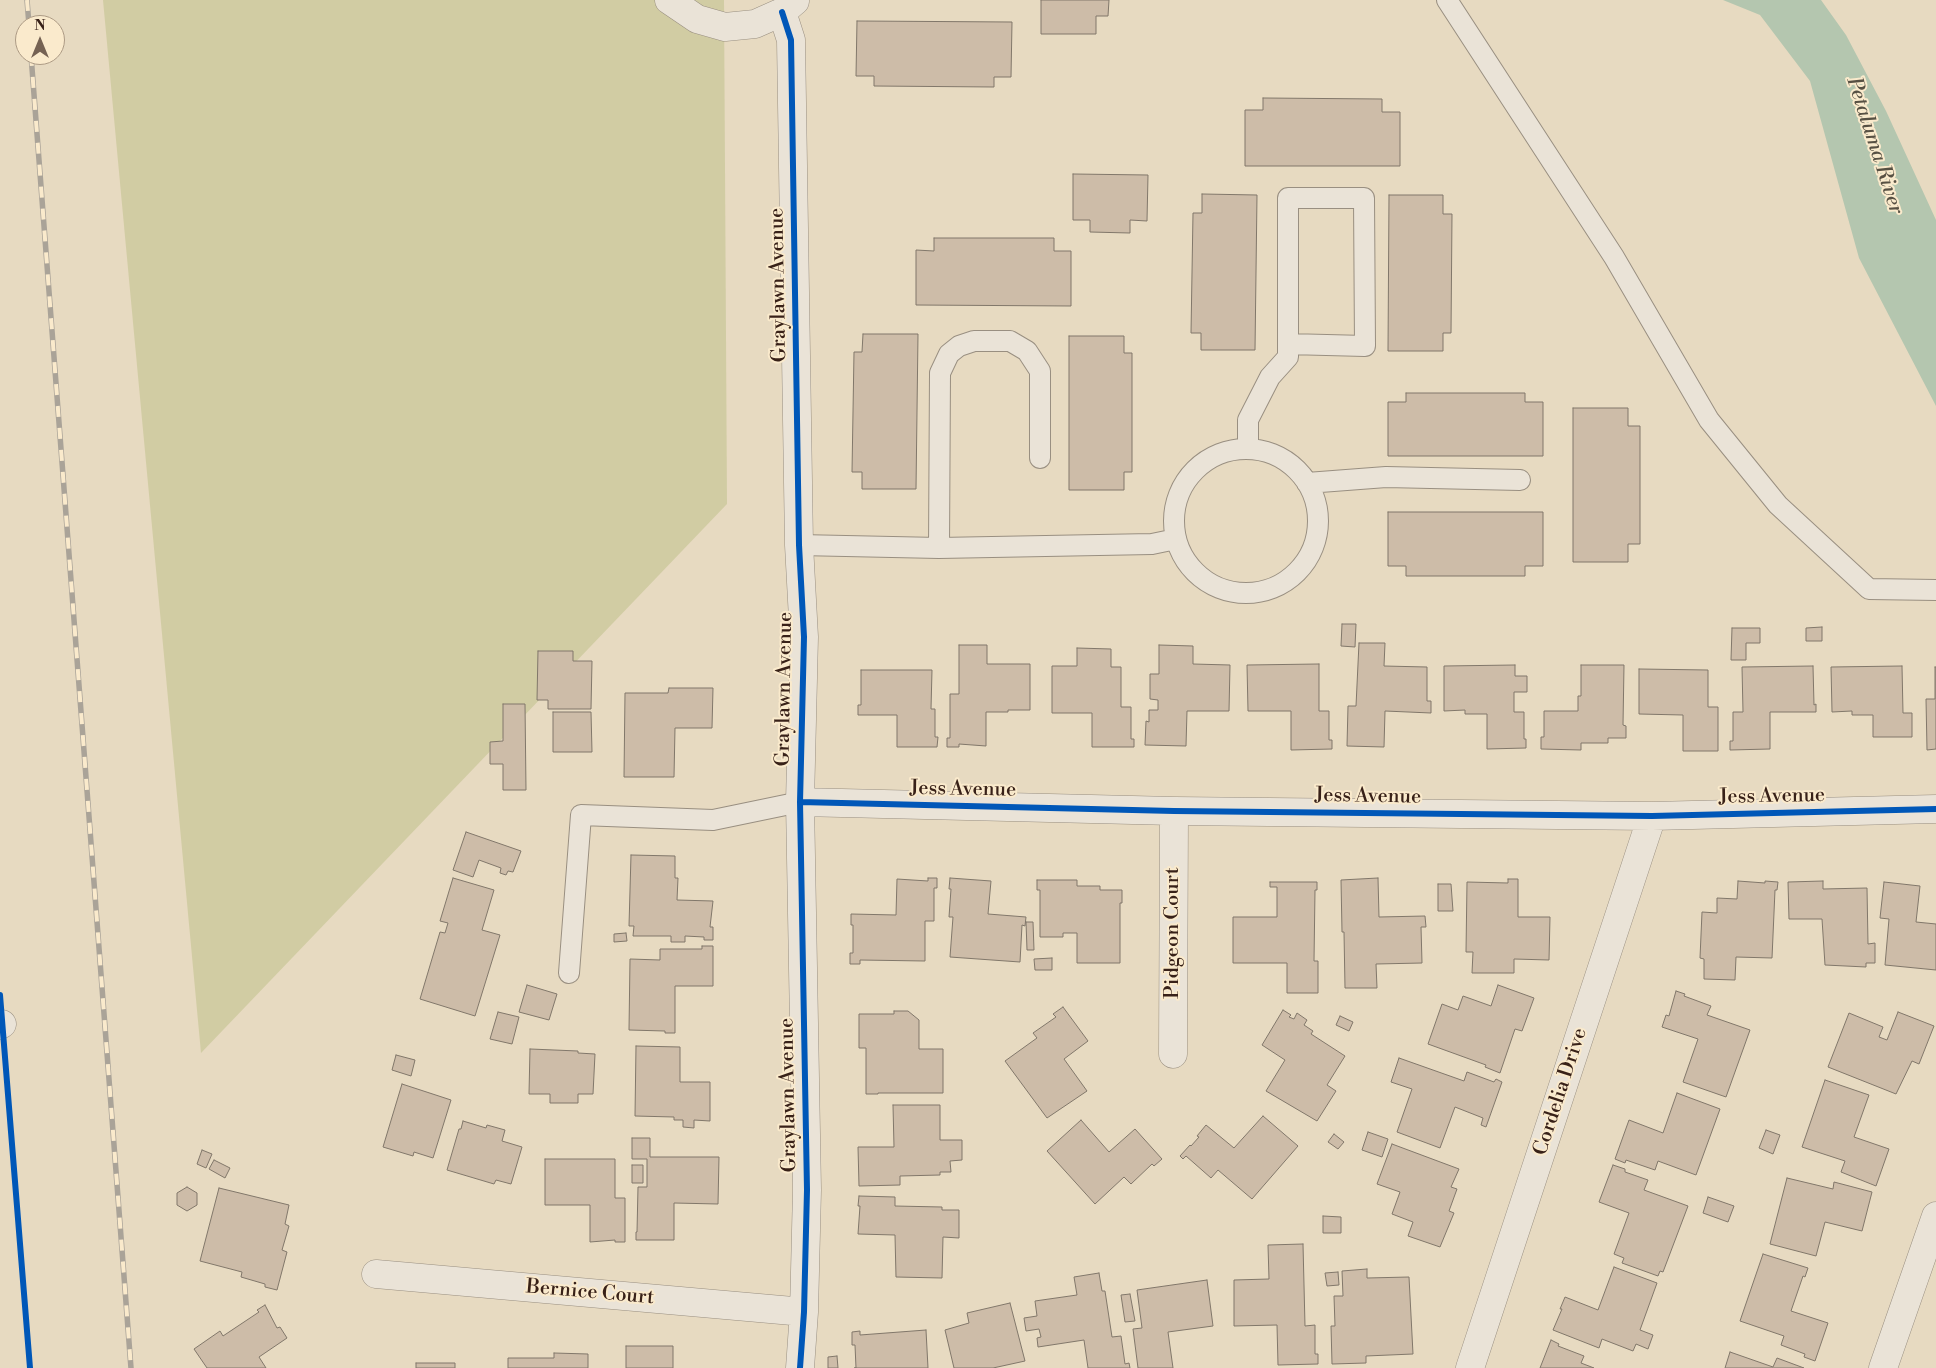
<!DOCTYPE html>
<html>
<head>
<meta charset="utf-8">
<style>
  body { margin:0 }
  #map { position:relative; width:1936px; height:1368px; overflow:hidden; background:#e7dac1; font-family:"Libre Bodoni",serif }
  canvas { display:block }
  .north { position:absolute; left:15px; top:15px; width:50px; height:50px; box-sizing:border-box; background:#faeacc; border:1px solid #ac9a84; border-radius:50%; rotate:0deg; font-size:14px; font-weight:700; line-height:20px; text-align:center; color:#382118 }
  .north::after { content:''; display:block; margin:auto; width:18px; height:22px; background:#756253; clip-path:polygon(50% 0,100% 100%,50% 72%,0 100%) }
</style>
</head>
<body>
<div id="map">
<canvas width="1936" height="1368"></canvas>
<div class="north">N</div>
</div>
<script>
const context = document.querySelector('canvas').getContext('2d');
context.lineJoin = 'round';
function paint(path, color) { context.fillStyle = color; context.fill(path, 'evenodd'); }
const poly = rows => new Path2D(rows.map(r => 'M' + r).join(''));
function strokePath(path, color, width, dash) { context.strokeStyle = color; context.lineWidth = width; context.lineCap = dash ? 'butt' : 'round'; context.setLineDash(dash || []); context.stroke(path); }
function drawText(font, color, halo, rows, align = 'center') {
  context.font = font + ' "Libre Bodoni",serif'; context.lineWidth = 4; context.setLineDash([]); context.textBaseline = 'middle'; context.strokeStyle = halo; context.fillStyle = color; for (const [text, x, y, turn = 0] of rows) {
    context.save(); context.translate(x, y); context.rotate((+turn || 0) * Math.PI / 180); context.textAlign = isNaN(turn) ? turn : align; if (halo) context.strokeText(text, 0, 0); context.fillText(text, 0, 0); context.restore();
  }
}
const green = poly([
  [103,0,724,0,727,504,201,1053]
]);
const water = poly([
  [1723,0,1821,0,1846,35,1886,111,1936,220,1936,406,1859,258,1810,81,1760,15]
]);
const building = poly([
  [1041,0,1109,0,1108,16,1096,16,1096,34,1041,34,1041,0],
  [857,21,1012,22,1011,77,994,77,994,87,874,86,874,76,856,76,857,21],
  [1263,98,1382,99,1382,112,1400,112,1400,166,1245,166,1245,110,1263,110,1263,98],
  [1073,174,1148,175,1147,221,1130,220,1130,233,1090,232,1090,220,1073,220,1073,174],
  [1202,194,1257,195,1255,350,1201,350,1201,333,1191,333,1193,213,1202,213,1202,194],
  [1389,195,1443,195,1443,214,1452,214,1451,333,1443,333,1443,351,1388,351,1389,195],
  [934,238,1054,238,1054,251,1071,251,1071,306,916,305,916,250,934,251,934,238],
  [863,334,918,334,916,489,862,489,862,472,852,472,854,352,862,352,863,334],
  [1069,336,1124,336,1124,353,1132,353,1132,472,1124,472,1124,490,1069,490,1069,336],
  [1406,393,1525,393,1525,402,1543,402,1543,456,1388,456,1388,402,1406,402,1406,393],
  [1573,408,1628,408,1628,426,1640,426,1640,544,1628,544,1628,562,1573,562,1573,408],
  [1388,512,1543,512,1543,566,1525,566,1525,576,1406,576,1406,566,1388,566,1388,512],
  [1342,624,1356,624,1355,647,1341,646,1342,624],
  [1822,627,1822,641,1806,641,1806,628,1822,627],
  [1732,628,1760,628,1760,643,1746,643,1746,660,1731,660,1732,628],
  [1359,643,1385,643,1384,666,1427,667,1427,701,1431,701,1431,713,1385,711,1384,747,1347,746,1348,706,1356,706,1359,643],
  [959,645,987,645,987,664,1030,664,1030,710,1008,710,1008,712,986,712,986,746,959,744,959,747,947,747,947,738,950,738,950,694,959,694,959,645],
  [1159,645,1193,646,1193,664,1230,665,1229,711,1187,711,1186,746,1145,745,1146,721,1149,722,1149,710,1158,710,1158,700,1150,699,1150,674,1159,674,1159,645],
  [1077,648,1111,649,1111,667,1121,667,1121,707,1131,707,1131,739,1134,739,1134,747,1092,747,1092,713,1052,713,1052,666,1077,666,1077,648],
  [538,651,573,651,573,661,592,661,591,709,548,709,548,700,537,700,538,651],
  [1319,664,1319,711,1329,711,1329,740,1332,740,1332,749,1291,750,1291,711,1248,711,1247,665,1319,664],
  [1515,665,1515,676,1527,676,1527,692,1514,692,1514,712,1524,712,1524,739,1526,739,1526,748,1487,749,1487,714,1465,714,1465,710,1444,711,1444,666,1515,665],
  [1581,665,1624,665,1623,725,1626,726,1626,738,1608,738,1608,743,1581,743,1581,750,1541,749,1541,737,1544,737,1544,711,1578,711,1578,696,1581,696,1581,665],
  [1813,666,1814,705,1816,704,1816,712,1770,712,1770,749,1730,750,1730,741,1733,741,1733,712,1743,712,1742,667,1813,666],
  [1902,666,1903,713,1912,713,1912,737,1873,737,1873,715,1852,715,1852,711,1832,712,1831,667,1902,666],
  [1935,667,1936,667,1936,749,1927,750,1926,699,1935,699,1935,667],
  [1639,669,1708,670,1708,707,1718,707,1718,751,1683,751,1683,715,1639,714,1639,669],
  [861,670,932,670,931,709,935,709,935,737,938,737,937,747,897,747,897,715,858,715,858,705,861,705,861,670],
  [669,688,713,688,712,728,675,728,674,777,624,777,625,693,668,693,669,688],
  [503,704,525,704,526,790,503,790,503,764,490,764,490,742,503,741,503,704],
  [553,712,591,712,592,752,553,752,553,712],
  [466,832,521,851,513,872,508,871,506,875,500,873,501,868,479,860,473,877,453,870,466,832],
  [631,855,675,856,675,878,678,878,677,900,713,901,710,927,713,927,713,940,704,940,704,937,685,936,685,942,671,942,671,936,633,936,634,926,629,926,631,855],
  [453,878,494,890,482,930,500,935,475,1016,420,999,440,932,445,933,448,923,440,921,453,878],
  [928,878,937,878,937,888,934,888,934,921,925,921,925,961,860,960,860,964,850,964,850,953,853,953,853,925,851,925,851,914,896,915,897,879,928,881,928,878],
  [950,878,991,881,988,914,1026,917,1025,926,1022,925,1020,962,950,957,953,917,949,917,951,889,949,889,950,878],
  [1378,878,1379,917,1425,916,1426,927,1421,927,1422,963,1376,964,1377,988,1345,988,1344,932,1342,932,1341,880,1378,878],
  [1508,879,1518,879,1518,917,1550,917,1549,960,1514,959,1514,973,1472,973,1473,952,1466,952,1467,882,1508,883,1508,879],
  [1037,880,1077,880,1077,886,1100,886,1100,890,1122,890,1122,903,1120,903,1120,963,1077,963,1077,933,1063,933,1063,937,1040,937,1040,890,1037,890,1037,880],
  [1738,881,1765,883,1765,881,1778,882,1777,890,1775,890,1772,958,1736,957,1735,980,1704,979,1704,959,1700,958,1702,912,1717,913,1717,898,1737,899,1738,881],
  [1823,881,1823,889,1867,888,1868,944,1875,943,1875,963,1866,963,1866,967,1825,965,1822,919,1789,919,1788,882,1823,881],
  [1270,882,1317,882,1317,890,1315,890,1314,961,1318,961,1318,993,1287,993,1287,963,1233,963,1233,917,1277,917,1277,887,1270,887,1270,882],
  [1884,882,1920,886,1916,922,1936,924,1936,970,1885,965,1889,919,1880,918,1884,882],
  [1438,884,1451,884,1453,911,1438,911,1438,884],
  [1026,922,1033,922,1034,950,1027,950,1026,922],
  [626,933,627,941,614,942,614,934,626,933],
  [702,946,713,946,713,986,675,986,675,1033,665,1033,665,1031,629,1030,630,959,660,960,660,949,702,949,702,946],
  [1052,958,1052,970,1035,970,1034,959,1052,958],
  [527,985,557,994,549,1020,519,1012,527,985],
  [1498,985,1534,998,1522,1031,1515,1029,1500,1073,1485,1067,1486,1065,1428,1044,1442,1004,1458,1010,1463,996,1491,1006,1498,985],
  [1676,991,1685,994,1684,996,1711,1006,1707,1015,1750,1030,1726,1097,1683,1082,1698,1039,1662,1027,1666,1015,1669,1016,1676,991],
  [1063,1007,1088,1041,1064,1059,1087,1091,1047,1118,1005,1061,1037,1038,1033,1033,1056,1017,1053,1014,1063,1007],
  [1283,1010,1291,1015,1289,1017,1294,1019,1297,1013,1307,1020,1304,1025,1313,1031,1311,1034,1345,1056,1327,1085,1336,1091,1317,1121,1266,1091,1285,1060,1262,1045,1283,1010],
  [894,1011,908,1011,919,1020,919,1049,943,1049,943,1093,878,1093,878,1094,866,1094,866,1048,859,1048,859,1014,894,1014,894,1011],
  [498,1012,519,1017,512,1044,490,1039,498,1012],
  [1898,1012,1934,1026,1919,1064,1912,1061,1896,1094,1828,1067,1849,1013,1883,1027,1879,1037,1887,1040,1898,1012],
  [1340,1016,1353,1022,1349,1031,1336,1025,1340,1016],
  [636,1046,680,1047,680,1082,710,1082,710,1121,694,1120,694,1128,683,1127,683,1120,674,1120,674,1117,635,1116,636,1046],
  [530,1049,578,1051,578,1053,595,1054,593,1094,578,1094,578,1103,550,1103,550,1094,529,1094,530,1049],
  [396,1055,415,1060,411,1076,392,1070,396,1055],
  [1399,1058,1464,1081,1467,1072,1494,1082,1496,1079,1502,1082,1486,1127,1481,1125,1483,1118,1455,1107,1440,1148,1397,1132,1412,1089,1391,1082,1399,1058],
  [1825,1080,1869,1095,1854,1137,1889,1149,1876,1186,1841,1172,1845,1161,1802,1147,1825,1080],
  [402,1084,451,1100,433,1158,414,1152,413,1156,383,1147,402,1084],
  [1677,1093,1720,1109,1696,1175,1658,1161,1655,1170,1626,1160,1625,1163,1615,1159,1629,1120,1663,1133,1677,1093],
  [893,1105,940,1105,940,1140,962,1140,962,1160,950,1161,951,1172,940,1172,940,1175,900,1176,900,1185,859,1186,858,1147,894,1147,893,1105],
  [1263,1116,1298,1146,1252,1199,1218,1170,1211,1178,1186,1156,1183,1159,1180,1156,1190,1145,1191,1146,1199,1137,1197,1136,1206,1125,1234,1148,1263,1116],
  [1081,1120,1109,1152,1135,1129,1162,1159,1154,1166,1152,1164,1131,1184,1124,1177,1095,1204,1047,1151,1081,1120],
  [463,1121,486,1128,487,1125,505,1130,502,1141,522,1147,511,1184,496,1180,494,1184,447,1170,459,1129,461,1129,463,1121],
  [1766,1130,1780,1135,1773,1154,1759,1148,1766,1130],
  [1368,1132,1388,1139,1382,1157,1362,1150,1368,1132],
  [1334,1134,1344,1142,1338,1149,1328,1142,1334,1134],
  [632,1138,650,1138,650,1157,719,1157,718,1204,674,1203,674,1240,636,1240,636,1232,637,1232,638,1187,647,1187,647,1159,632,1159,632,1138],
  [1392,1144,1459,1169,1451,1187,1457,1189,1449,1211,1454,1213,1440,1247,1408,1236,1413,1222,1392,1214,1400,1192,1377,1184,1392,1144],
  [202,1150,212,1154,206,1168,197,1164,202,1150],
  [545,1159,615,1159,615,1198,625,1198,625,1242,615,1242,615,1240,590,1242,590,1205,545,1205,545,1159],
  [214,1160,230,1168,225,1178,209,1169,214,1160],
  [632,1165,643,1165,643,1183,632,1183,632,1165],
  [1613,1165,1625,1169,1625,1172,1648,1180,1644,1190,1688,1206,1663,1272,1660,1271,1658,1276,1622,1263,1624,1258,1614,1254,1629,1213,1599,1202,1613,1165],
  [1787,1178,1833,1189,1834,1182,1872,1192,1862,1231,1825,1222,1816,1256,1770,1244,1787,1178],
  [187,1187,197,1193,197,1205,187,1211,177,1205,177,1193,187,1187],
  [219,1188,289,1205,285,1224,289,1226,282,1250,287,1252,277,1290,265,1287,265,1284,241,1277,242,1272,200,1261,219,1188],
  [859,1196,895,1197,895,1206,942,1207,942,1210,959,1210,959,1238,943,1237,942,1278,896,1277,895,1235,858,1234,860,1206,858,1206,859,1196],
  [1708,1197,1734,1206,1728,1222,1703,1213,1708,1197],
  [1323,1216,1341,1217,1341,1233,1323,1233,1323,1216],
  [1303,1244,1305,1326,1315,1325,1315,1354,1318,1354,1318,1364,1278,1365,1277,1325,1234,1326,1234,1280,1269,1279,1268,1245,1303,1244],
  [1763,1254,1808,1268,1805,1277,1803,1276,1791,1311,1828,1323,1815,1361,1804,1357,1805,1354,1781,1345,1784,1336,1740,1321,1763,1254],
  [1614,1267,1657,1283,1640,1330,1653,1335,1648,1349,1636,1344,1633,1351,1602,1339,1599,1348,1553,1330,1562,1309,1560,1309,1565,1297,1598,1310,1614,1267],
  [1367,1269,1367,1278,1409,1277,1413,1354,1366,1356,1366,1363,1332,1364,1331,1326,1335,1326,1334,1296,1343,1296,1342,1271,1367,1269],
  [1338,1272,1339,1285,1327,1286,1325,1273,1338,1272],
  [1099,1273,1102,1291,1105,1291,1112,1337,1121,1336,1125,1364,1129,1363,1130,1368,1088,1368,1084,1340,1038,1347,1037,1338,1041,1337,1039,1329,1026,1331,1024,1318,1037,1316,1035,1301,1077,1295,1074,1277,1099,1273],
  [1207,1280,1213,1326,1168,1332,1173,1368,1138,1368,1133,1329,1142,1328,1137,1290,1207,1280],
  [1130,1294,1135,1321,1125,1322,1121,1295,1130,1294],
  [1010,1303,1025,1361,993,1368,954,1368,945,1330,969,1323,967,1313,1010,1303],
  [265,1305,277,1328,280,1327,287,1338,259,1357,266,1368,207,1368,194,1349,220,1331,223,1336,259,1312,257,1310,265,1305],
  [926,1330,928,1368,854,1368,856,1368,855,1345,852,1345,852,1332,860,1331,860,1335,926,1330],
  [1551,1340,1559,1344,1558,1346,1584,1356,1581,1363,1594,1368,1540,1368,1551,1340],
  [626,1346,673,1346,673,1368,626,1368,626,1346],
  [1730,1352,1773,1367,1777,1358,1804,1368,1725,1368,1730,1352],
  [554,1353,588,1354,588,1368,508,1368,508,1358,554,1358,554,1353],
  [837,1356,838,1368,828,1368,828,1357,837,1356],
  [416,1363,455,1363,455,1368,416,1368,416,1363]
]);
const lane = poly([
  [1447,0,1614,257,1709,420,1778,505,1869,589,1936,590],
  [1248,449,1248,420,1270,377,1288,357,1288,198,1364,198,1365,346,1288,344],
  '1174 521a72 72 0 1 1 144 0a72 72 0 1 1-144 0Z',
  [1307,483,1386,477,1520,480],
  [799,545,939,548,1152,544,1176,539],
  [939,548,940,373,949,354,959,346,974,341,1010,341,1027,351,1040,371,1040,458],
  [569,973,581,815,713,820,800,802]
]);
const street = poly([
  [669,0,697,19,725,27,755,24,782,12,795,1],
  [782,12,791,40,799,545,804,637,800,802,807,1190,804,1312,800,1368],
  [800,802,1174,811,1652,816,1936,809],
  [0,1025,2,1024],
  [1173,1054,1174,811],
  [376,1274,804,1312],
  [1470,1368,1652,816],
  [1883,1368,1936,1216]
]);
const rail = poly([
  [27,0,29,25],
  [31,55,131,1368]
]);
const cycleway = poly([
  [782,12,791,40,799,545,804,637,800,802,807,1190,804,1312,800,1368],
  [800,802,1174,811,1652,816,1936,809],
  [0,995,30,1368]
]);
const streetNames = [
  ["Graylawn Avenue",779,285,-91],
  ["Graylawn Avenue",785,689,-89],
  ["Jess Avenue",963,790,1],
  ["Jess Avenue",1368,797,1],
  ["Jess Avenue",1772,797,-1],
  ["Pidgeon Court",1173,933,-90],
  ["Cordelia Drive",1561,1092,-72],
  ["Graylawn Avenue",789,1095,-91],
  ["Bernice Court",590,1293,5]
];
const waterNames = [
  ["Petaluma River",1874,146,72]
];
paint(green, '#d1cca3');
paint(water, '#b4c6af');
paint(building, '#cdbca8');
strokePath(building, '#81776a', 1);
strokePath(lane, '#998f81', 22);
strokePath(street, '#998f81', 29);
strokePath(lane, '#eae3d7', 20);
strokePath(street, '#eae3d7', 28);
strokePath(rail, '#aaa398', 5.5);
strokePath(rail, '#faeacc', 4, [11]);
strokePath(cycleway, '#0057b8', 6);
drawText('20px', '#382118', '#faeacc', streetNames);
drawText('italic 21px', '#575043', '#faeacc', waterNames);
</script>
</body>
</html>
